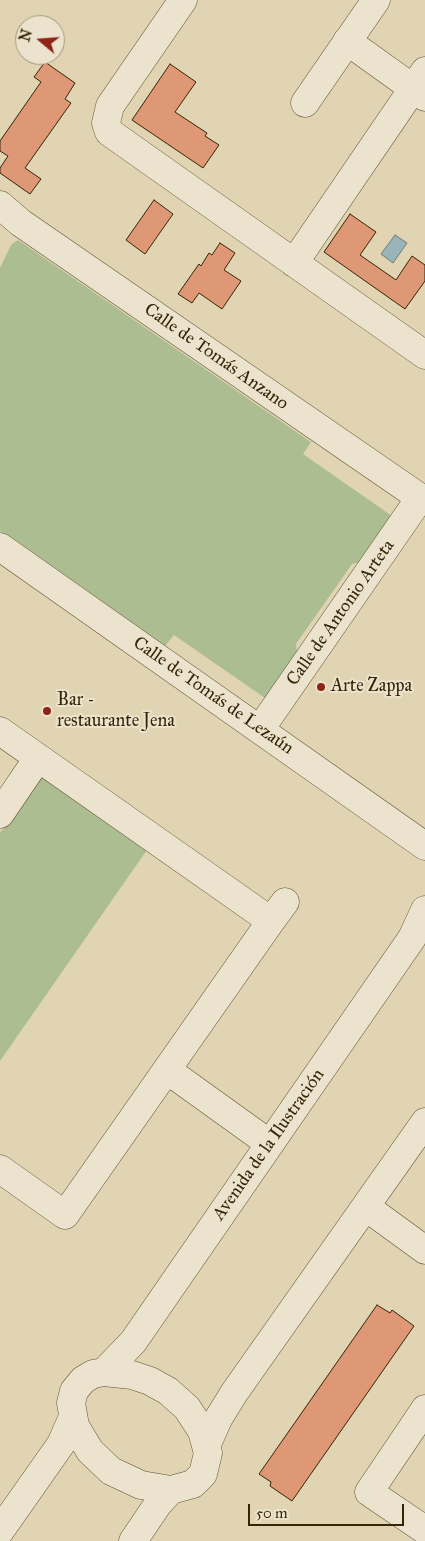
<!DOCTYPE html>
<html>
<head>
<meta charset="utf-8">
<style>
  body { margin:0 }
  #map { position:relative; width:425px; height:1541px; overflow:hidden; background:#e0d4b2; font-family:"IM FELL Great Primer",serif }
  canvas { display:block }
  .north { position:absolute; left:15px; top:15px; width:50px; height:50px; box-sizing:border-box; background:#ebe3cd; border:1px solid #a3977d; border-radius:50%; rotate:288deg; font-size:14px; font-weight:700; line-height:20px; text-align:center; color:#362406 }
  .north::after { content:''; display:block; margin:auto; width:18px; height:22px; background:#8f2418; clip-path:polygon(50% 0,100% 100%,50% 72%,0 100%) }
  .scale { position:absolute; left:248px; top:1504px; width:156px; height:22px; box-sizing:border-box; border:2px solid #362406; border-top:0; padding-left:6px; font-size:15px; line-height:18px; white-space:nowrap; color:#362406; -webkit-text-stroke:4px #ebe3cd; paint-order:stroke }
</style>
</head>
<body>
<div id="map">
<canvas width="425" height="1541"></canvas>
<div class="north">N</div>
<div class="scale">50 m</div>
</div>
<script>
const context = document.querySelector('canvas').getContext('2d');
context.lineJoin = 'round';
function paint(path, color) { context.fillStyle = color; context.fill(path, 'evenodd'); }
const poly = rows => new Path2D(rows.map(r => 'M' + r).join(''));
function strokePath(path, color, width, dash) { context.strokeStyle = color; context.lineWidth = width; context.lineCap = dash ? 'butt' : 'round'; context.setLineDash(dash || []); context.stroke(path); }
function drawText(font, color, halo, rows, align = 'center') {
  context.font = font + ' "IM FELL Great Primer",serif'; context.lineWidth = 4; context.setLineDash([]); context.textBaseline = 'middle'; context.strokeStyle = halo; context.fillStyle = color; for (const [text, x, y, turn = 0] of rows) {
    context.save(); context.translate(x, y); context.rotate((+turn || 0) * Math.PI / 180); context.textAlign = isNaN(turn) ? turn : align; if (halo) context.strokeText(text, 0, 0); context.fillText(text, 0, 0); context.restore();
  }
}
const green = poly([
  [18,240,311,442,303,454,392,516,361,562,352,564,296,644,297,652,265,698,174,635,165,646,0,531,0,268,11,245],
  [41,773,149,847,0,1061,0,833]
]);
const water = poly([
  [395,235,407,243,393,263,381,254,395,235]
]);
const building = poly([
  [45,62,75,83,65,99,71,103,25,168,41,179,30,194,0,173,0,168,8,156,0,151,0,141,41,82,34,77,45,62],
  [170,64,196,82,175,112,207,133,205,136,219,145,203,168,132,120,170,64],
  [154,200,173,214,145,254,126,240,154,200],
  [350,214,376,232,360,255,396,280,412,256,425,265,425,281,405,309,324,252,350,214],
  [220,243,235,253,224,270,241,281,222,309,199,293,192,303,178,294,199,264,201,266,209,253,212,255,220,243],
  [377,1305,390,1313,392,1310,414,1326,292,1501,270,1486,271,1482,259,1474,377,1305]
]);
const minor = poly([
  [183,0,110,106,106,123,109,132,425,355],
  [347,41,425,97],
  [305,103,376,0],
  [0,205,21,223,425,501],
  [294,263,425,71],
  [0,547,425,846],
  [261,728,420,498],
  [0,731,271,921,65,1215,0,1169],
  [0,814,38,758],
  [271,921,285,902],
  [167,1070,270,1144],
  [366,1207,425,1250],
  [104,1372,133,1342,412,938,425,910],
  [104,1372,132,1375,150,1381,168,1391,187,1408,202,1431,208,1453,203,1474,193,1484,171,1490,141,1485,111,1471,90,1451,75,1426,71,1403,74,1391,83,1380,93,1374,104,1372],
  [425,1409,369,1492,425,1530],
  [207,1444,218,1419,234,1393,425,1122],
  [0,1531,61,1444,72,1419],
  [133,1541,158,1504,171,1490]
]);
const markers = [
  [321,687,5,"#8f2418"],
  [47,711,5,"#8f2418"]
];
const streetNames = [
  ["Calle de Tomás Anzano",216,357,35],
  ["Calle de Antonio Arteta",341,613,-55],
  ["Calle de Tomás de Lezaún",213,696,35],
  ["Avenida de la Ilustración",269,1145,-55]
];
const poiNames = [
  ["Arte Zappa",331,687],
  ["Bar -",57,701],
  ["restaurante Jena",57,722]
];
paint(green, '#acbe91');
paint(water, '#9ab5b9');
strokePath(water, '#727b71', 1);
paint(building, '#de9875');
strokePath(building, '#362406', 1);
strokePath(minor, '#605031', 29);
strokePath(minor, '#ebe3cd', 28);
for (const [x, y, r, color] of markers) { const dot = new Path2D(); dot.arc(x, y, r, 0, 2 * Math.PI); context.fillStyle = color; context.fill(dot); strokePath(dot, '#ebe3cd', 2); }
drawText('18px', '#362406', '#ebe3cd', streetNames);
drawText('18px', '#362406', '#ebe3cd', poiNames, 'left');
</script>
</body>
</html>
